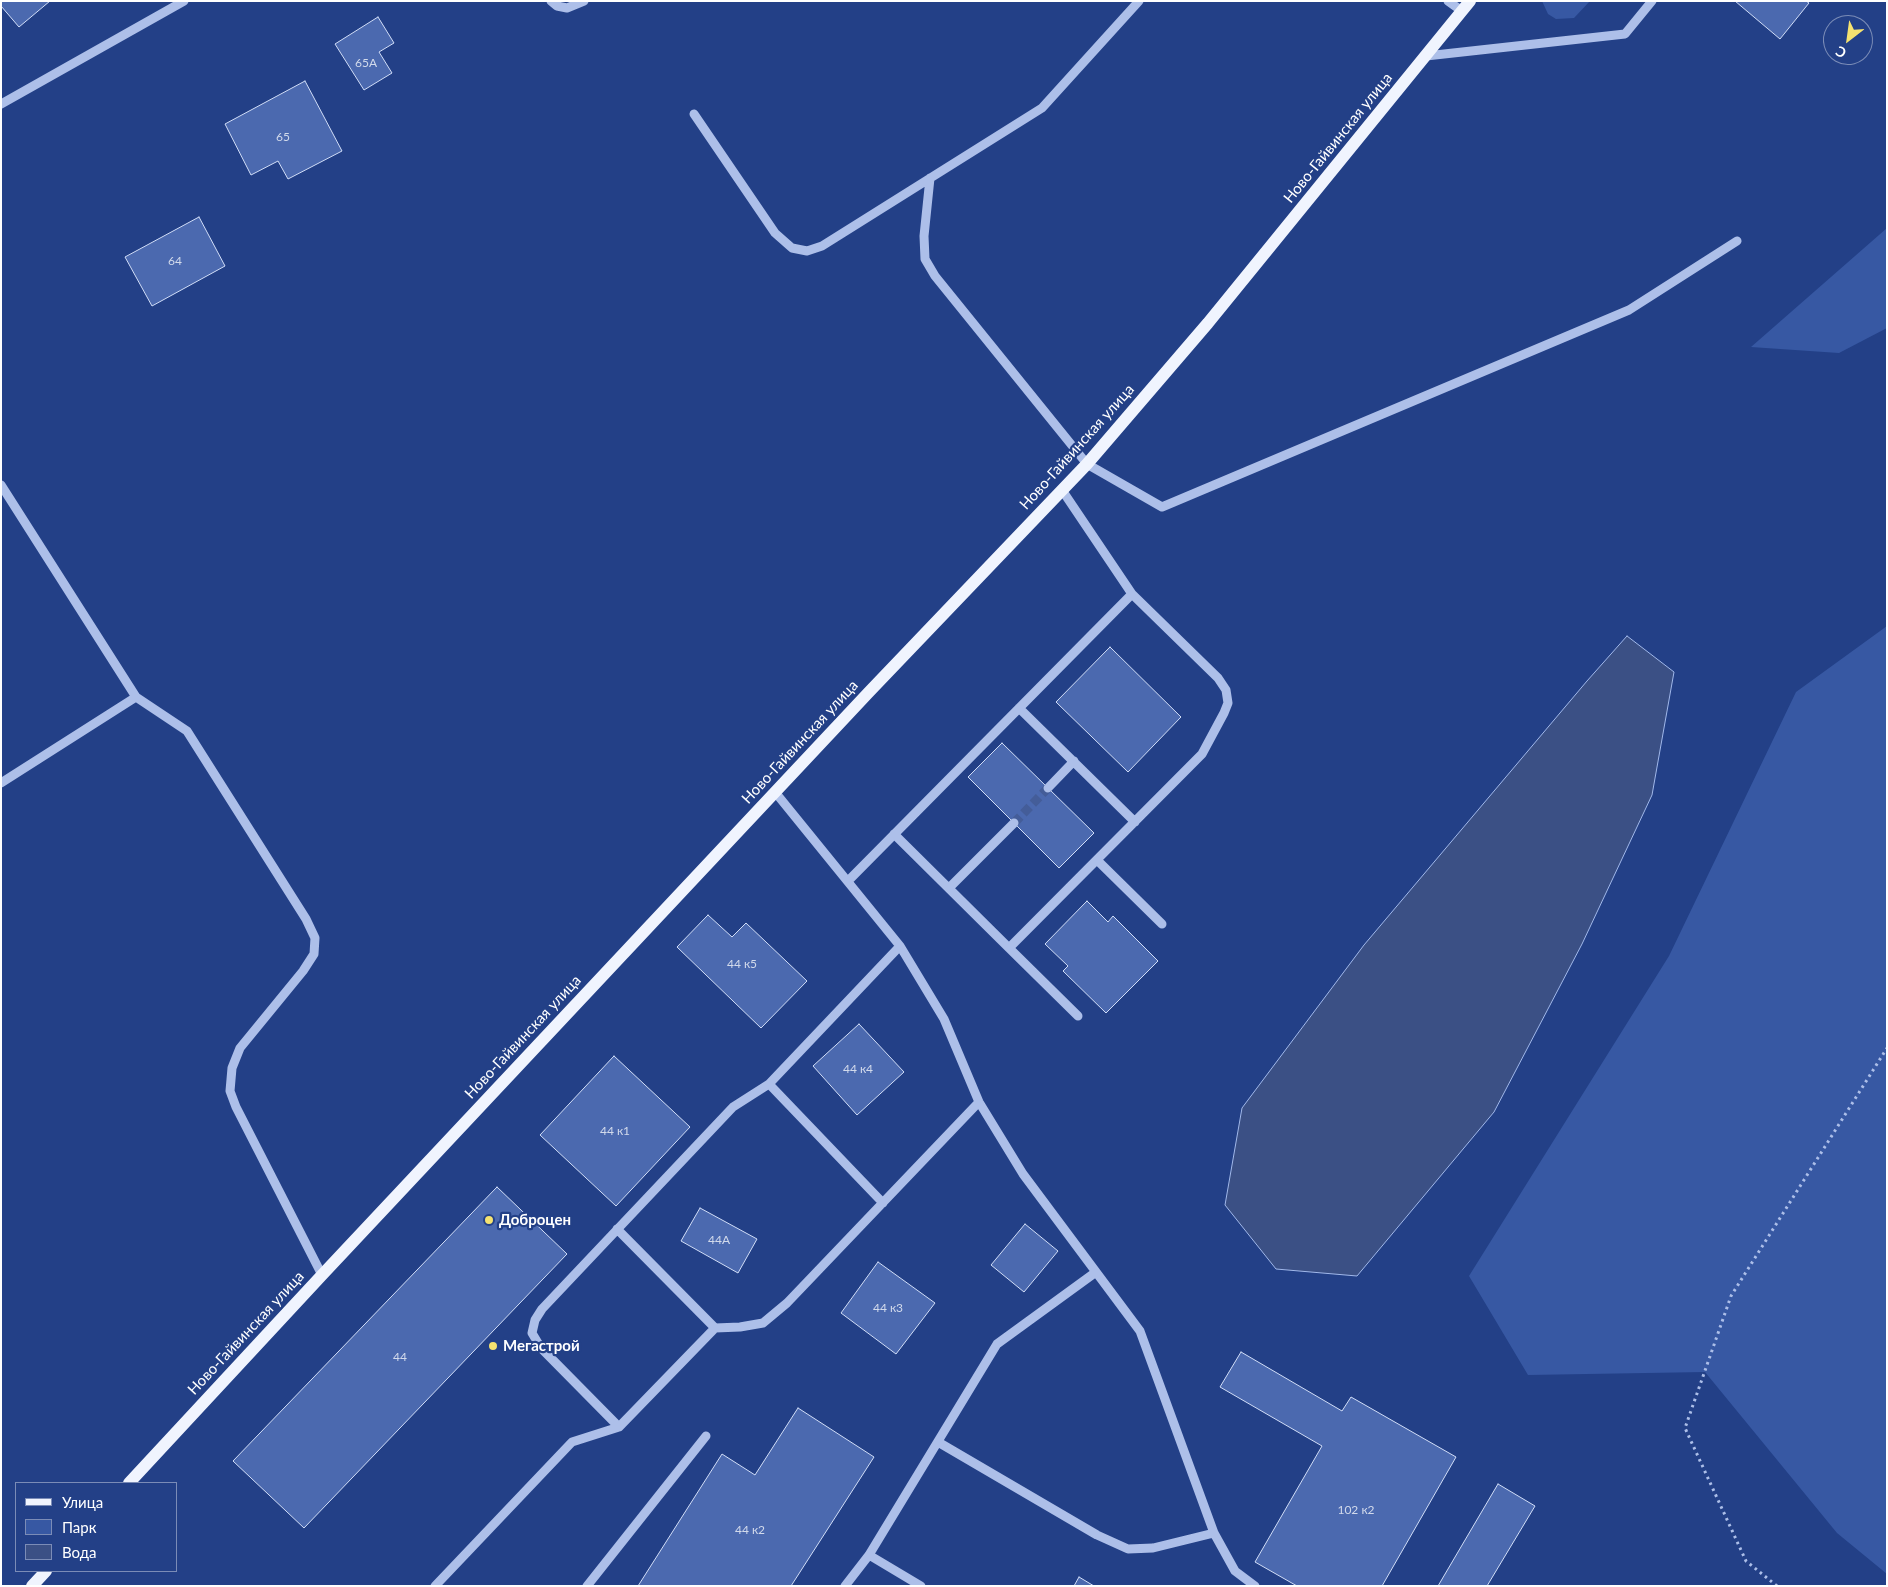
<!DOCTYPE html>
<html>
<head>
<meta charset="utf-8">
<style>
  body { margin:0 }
  #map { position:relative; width:1888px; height:1587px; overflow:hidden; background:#234087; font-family:Lato,sans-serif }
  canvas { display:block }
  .frame { position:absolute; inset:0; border:2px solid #fff; pointer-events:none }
  .legend { position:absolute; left:15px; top:1482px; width:162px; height:90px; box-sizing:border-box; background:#234087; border:1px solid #7b8cb7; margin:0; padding:6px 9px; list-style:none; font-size:15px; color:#fff }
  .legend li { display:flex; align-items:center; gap:10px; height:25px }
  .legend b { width:25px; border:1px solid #7b8cb7 }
  .north { position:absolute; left:1823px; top:15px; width:50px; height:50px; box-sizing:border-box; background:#234087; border:1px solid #7b8cb7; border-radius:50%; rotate:210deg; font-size:14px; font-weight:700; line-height:20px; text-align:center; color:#fff }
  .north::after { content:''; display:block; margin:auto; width:18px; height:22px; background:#f5e270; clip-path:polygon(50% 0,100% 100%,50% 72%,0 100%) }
</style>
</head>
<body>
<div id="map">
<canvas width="1888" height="1587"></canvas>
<div class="frame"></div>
<ul class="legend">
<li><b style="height:6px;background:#f0f4fe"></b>Улица</li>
<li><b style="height:14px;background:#3758a3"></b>Парк</li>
<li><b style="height:14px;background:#3b5085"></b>Вода</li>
</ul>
<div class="north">С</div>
</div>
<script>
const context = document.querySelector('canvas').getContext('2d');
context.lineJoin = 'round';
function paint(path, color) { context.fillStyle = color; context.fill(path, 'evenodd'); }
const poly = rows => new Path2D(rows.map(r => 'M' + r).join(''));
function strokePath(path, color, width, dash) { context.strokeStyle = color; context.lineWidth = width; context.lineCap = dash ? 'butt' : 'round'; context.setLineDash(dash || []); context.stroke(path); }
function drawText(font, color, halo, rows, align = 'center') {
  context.font = font + ' Lato,sans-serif'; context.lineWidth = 4.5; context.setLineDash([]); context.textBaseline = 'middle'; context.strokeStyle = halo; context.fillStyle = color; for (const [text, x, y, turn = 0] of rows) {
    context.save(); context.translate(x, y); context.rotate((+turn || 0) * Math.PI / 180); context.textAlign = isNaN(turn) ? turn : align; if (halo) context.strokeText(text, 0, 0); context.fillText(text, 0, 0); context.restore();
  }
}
const green = poly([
  [1542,1,1590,1,1574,18,1556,19,1548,14],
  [1887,228,1887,328,1839,353,1751,347],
  [1887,626,1887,1574,1837,1533,1705,1372,1528,1375,1469,1276,1669,956,1796,692]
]);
const water = poly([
  [1627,636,1674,672,1652,795,1582,944,1494,1112,1357,1276,1276,1269,1225,1205,1242,1108,1364,945,1587,681,1627,636]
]);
const building = poly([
  [1,1,50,1,19,27,1,6,1,1],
  [1735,1,1806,1,1809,3,1780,39,1735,1],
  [378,17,394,43,379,52,392,73,364,90,335,44,378,17],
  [305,81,342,151,288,179,278,161,251,175,225,124,305,81],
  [199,217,225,266,152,306,125,257,199,217],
  [1110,647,1181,717,1128,772,1056,702,1110,647],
  [1002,743,1094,833,1059,868,968,777,1002,743],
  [1087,901,1108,922,1113,916,1158,961,1106,1013,1063,971,1068,966,1045,944,1087,901],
  [708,915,732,937,746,923,807,981,761,1028,677,947,708,915],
  [859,1024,904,1072,857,1115,813,1066,859,1024],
  [614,1056,690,1127,616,1206,540,1135,614,1056],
  [497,1187,567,1254,304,1528,233,1461,497,1187],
  [700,1208,757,1239,738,1273,681,1241,700,1208],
  [1025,1224,1058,1251,1024,1292,991,1265,1025,1224],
  [878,1262,935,1303,896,1354,841,1313,878,1262],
  [1241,1352,1342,1411,1351,1397,1456,1457,1382,1586,1297,1586,1255,1562,1322,1446,1220,1387,1241,1352],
  [798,1408,874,1457,791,1586,638,1586,722,1454,755,1475,798,1408],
  [1498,1484,1535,1506,1487,1586,1438,1586,1498,1484],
  [1079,1577,1094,1586,1074,1586,1079,1577]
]);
const minorTunnel = poly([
  [1014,823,1048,788]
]);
const path = poly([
  [1777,1586,1746,1561,1685,1428,1731,1296,1887,1048]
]);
const minor = poly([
  [551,1,557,6,567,8,584,1],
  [1448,1,1462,11],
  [1426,56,1625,34,1652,1],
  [1,104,184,1],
  [694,114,775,233,792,248,807,251,822,246,1042,108,1139,1],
  [930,178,924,236,925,259,935,276,1087,464,1162,507,1629,310,1737,241],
  [1,485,136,697,187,731,306,919,315,938,314,954,303,971,240,1048,232,1068,230,1091,236,1107,322,1275],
  [1019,708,1135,822],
  [1,783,136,697],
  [1048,788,1074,761],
  [775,792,900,946,944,1019,979,1102,1023,1174,1140,1331,1214,1533,1235,1571,1255,1586],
  [894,834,1009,948,1202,754,1224,713,1228,703,1226,690,1218,678,1132,594],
  [1097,860,1162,924],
  [848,881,1132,594,1062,490],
  [949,888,1014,823],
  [1009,948,1078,1016],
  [769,1084,883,1203],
  [617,1229,715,1328],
  [619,1427,541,1348,532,1333,535,1320,542,1309,733,1107,769,1084,900,946],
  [938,1442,1097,1535,1128,1549,1153,1548,1214,1533],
  [869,1555,921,1586],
  [435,1586,572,1442,619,1427,715,1328,740,1327,763,1323,787,1303,979,1102],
  [587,1586,706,1436],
  [845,1586,869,1555,997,1344,1096,1272]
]);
const major = poly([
  [129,1483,322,1275,869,692,1087,464,1208,323,1470,1],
  [32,1586,46,1571]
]);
const markers = [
  [489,1220,5,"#f5e270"],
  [493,1346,5,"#f5e270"]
];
const numberNames = [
  ["65А",366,63],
  ["65",283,137],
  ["64",175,261],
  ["44 к5",742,964],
  ["44 к4",858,1069],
  ["44 к1",615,1131],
  ["44А",719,1240],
  ["44 к3",888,1308],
  ["44",400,1357],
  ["102 к2",1356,1510],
  ["44 к2",750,1530]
];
const streetNames = [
  ["Ново-Гайвинская улица",1338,138,-51],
  ["Ново-Гайвинская улица",1077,447,-48],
  ["Ново-Гайвинская улица",800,742,-47],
  ["Ново-Гайвинская улица",523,1037,-47],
  ["Ново-Гайвинская улица",246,1333,-47]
];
const poiNames = [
  ["Доброцен",499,1220],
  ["Мегастрой",503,1346]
];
paint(green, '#3758a3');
paint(water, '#3b5085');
strokePath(water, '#a1b8ea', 1);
paint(building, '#4b69af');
strokePath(building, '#d1ddf7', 1);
strokePath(minorTunnel, '#445d99', 9, [9, 4.5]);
strokePath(path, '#adbfe9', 3, [2.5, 4]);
strokePath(minor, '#adbfe9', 9);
strokePath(major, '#f0f4fe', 12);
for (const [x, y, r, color] of markers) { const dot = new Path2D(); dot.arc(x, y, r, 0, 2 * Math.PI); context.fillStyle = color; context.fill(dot); strokePath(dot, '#234087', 2); }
drawText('12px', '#d2daeb', null, numberNames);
drawText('15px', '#fff', '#234087', streetNames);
drawText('bold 15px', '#fff', '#234087', poiNames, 'left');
</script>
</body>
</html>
